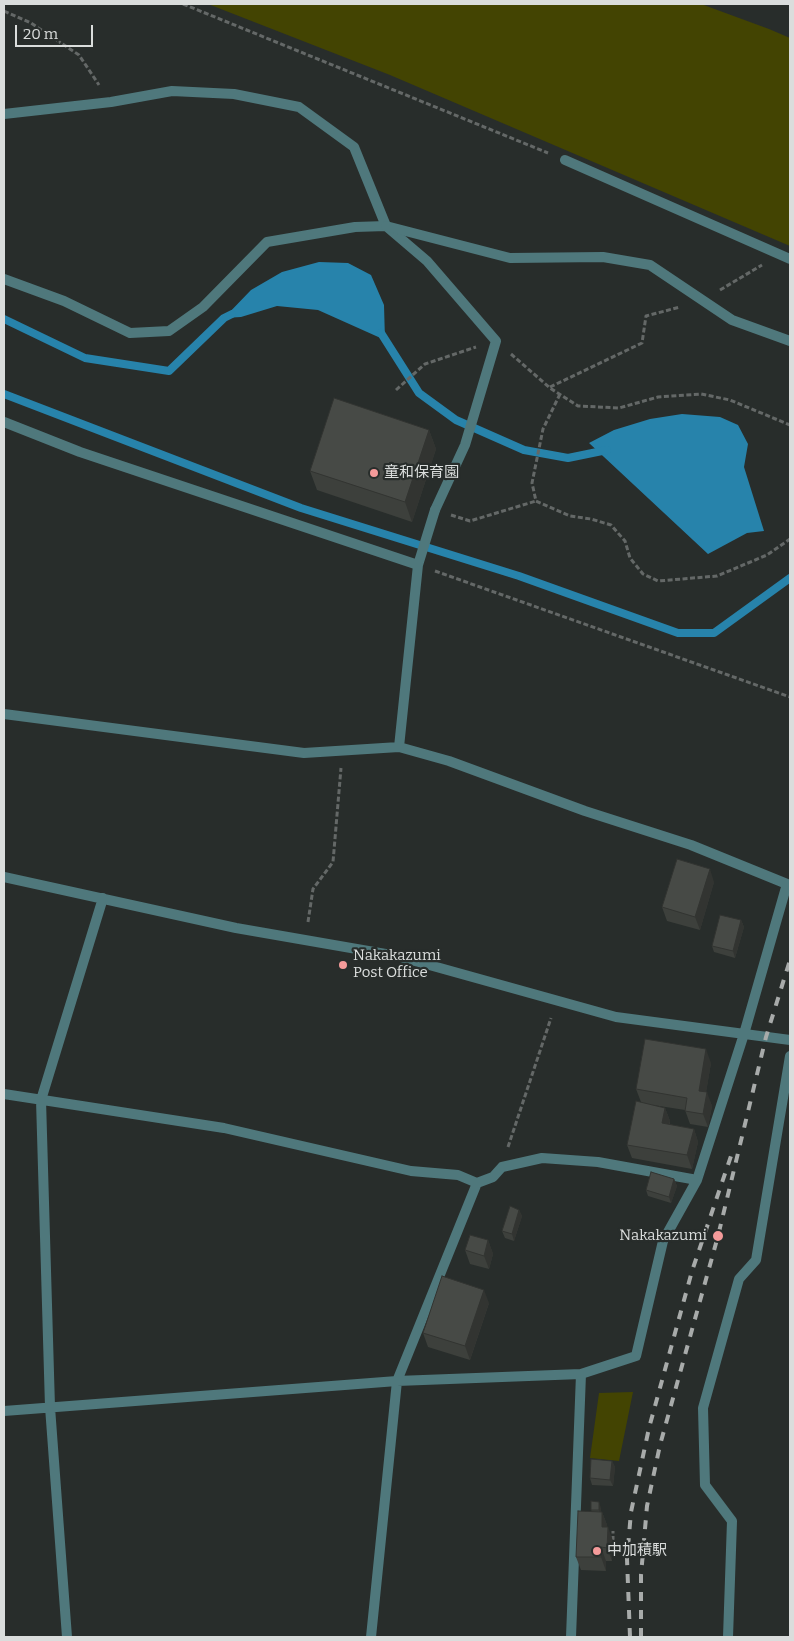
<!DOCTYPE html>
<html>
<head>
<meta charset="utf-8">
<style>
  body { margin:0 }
  #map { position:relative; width:794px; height:1641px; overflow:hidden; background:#282d2b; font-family:Bitter,serif }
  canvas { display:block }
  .frame { position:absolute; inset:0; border:5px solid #dadddc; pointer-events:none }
  .scale { position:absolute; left:15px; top:25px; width:78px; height:22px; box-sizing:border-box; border:2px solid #dadddc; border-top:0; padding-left:6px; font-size:15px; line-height:18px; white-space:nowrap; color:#dadddc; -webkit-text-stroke:4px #282d2b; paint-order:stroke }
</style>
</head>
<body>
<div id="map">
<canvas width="794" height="1641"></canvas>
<div class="frame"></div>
<div class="scale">20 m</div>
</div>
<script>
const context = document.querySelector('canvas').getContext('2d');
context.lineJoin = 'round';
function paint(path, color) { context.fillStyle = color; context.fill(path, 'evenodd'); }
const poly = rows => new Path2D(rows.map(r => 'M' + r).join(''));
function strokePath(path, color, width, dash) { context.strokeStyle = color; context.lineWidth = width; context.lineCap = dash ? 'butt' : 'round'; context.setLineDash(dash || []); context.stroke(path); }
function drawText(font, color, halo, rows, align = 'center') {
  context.font = font + ' Bitter,"Noto Sans JP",serif'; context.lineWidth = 4.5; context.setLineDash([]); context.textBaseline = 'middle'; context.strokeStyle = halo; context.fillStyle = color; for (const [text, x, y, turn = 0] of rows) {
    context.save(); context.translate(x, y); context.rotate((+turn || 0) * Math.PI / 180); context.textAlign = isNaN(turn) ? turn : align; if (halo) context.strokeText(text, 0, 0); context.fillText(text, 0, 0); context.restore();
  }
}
const green = poly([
  [208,4,701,4,769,29,790,38,790,246,390,75],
  [633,1392,619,1461,590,1458,599,1393]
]);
const water = poly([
  [319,262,348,263,371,275,384,305,385,340,318,310,277,306,241,317,224,318,251,290,282,272],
  [682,414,720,417,738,425,748,444,744,467,764,531,747,533,708,554,589,443,614,430,650,419]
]);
const stream = poly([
  [4,319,85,358,169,371,224,318,232,314],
  [381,333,419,393,456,420,524,450,568,458,607,450],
  [4,394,301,508,519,576,678,633,714,633,790,578]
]);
const path = poly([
  [183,4,548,153],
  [4,11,31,23,79,55,99,85],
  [720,290,762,265],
  [511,354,550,388,578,406,619,408,658,397,701,394,730,400,790,425],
  [550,387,642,343,646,316,680,307],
  [396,390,425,364,476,347],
  [560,394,543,429,532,483,536,501,570,516,591,519,611,525,625,541,630,558,643,574,658,581,717,576,767,555,790,539],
  [451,515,470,521,536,501],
  [435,571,790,697],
  [308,922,313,889,333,862,341,768],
  [508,1147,551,1018],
  [613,1541,613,1531]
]);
const service = poly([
  [4,114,111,102,172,91,234,94,299,107,354,147,386,226,427,261,496,341,465,445,435,510],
  [4,279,64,301,130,333,169,331,203,307,267,242,355,227,386,226]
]);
const pedestrian = poly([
  [386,226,510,258,603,257,650,265,732,320,790,341]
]);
const minor = poly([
  [565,160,790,259],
  [4,422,80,452,418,565],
  [4,714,304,753,399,747,449,761,585,811,691,845,787,884,744,1034,697,1180,663,1241,636,1356,581,1374,397,1381,4,1411],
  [399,747,418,565,435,510],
  [4,877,236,928,397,956,616,1017,790,1040],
  [4,1094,224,1128,411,1171,458,1175,477,1183,493,1177,502,1167,542,1158,598,1162,697,1180],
  [67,1637,50,1407,41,1100,103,898],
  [371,1637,397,1381,477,1183],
  [571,1637,581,1374],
  [728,1637,732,1521,705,1485,703,1408,739,1279,756,1260,790,1056]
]);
const rail = poly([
  [630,1637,627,1559,631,1512,649,1428,692,1271,732,1153],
  [641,1637,641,1575,647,1506,660,1445,718,1236,766,1037,790,960]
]);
const wall = poly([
  [429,430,436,449,412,522,317,490,310,471],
  [714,882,700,930,667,921,662,907],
  [741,920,744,927,735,958,714,952,712,946],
  [711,1063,706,1092,712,1106,708,1127,690,1124,685,1110,653,1105,665,1108,670,1121,670,1125,694,1129,698,1142,692,1169,632,1158,627,1145,641,1102,636,1089],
  [674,1179,677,1186,671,1203,648,1196,646,1190],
  [519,1210,522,1216,514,1241,505,1238,502,1231],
  [488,1240,493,1254,489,1269,470,1264,465,1250],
  [489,1303,470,1360,428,1347,423,1333],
  [612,1461,615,1467,613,1486,592,1485,590,1478],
  [601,1508,601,1512,602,1512,607,1525,607,1527,613,1541,612,1561,606,1561,606,1571,581,1570,576,1557,592,1511,591,1510]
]);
const shadedWall = poly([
  [429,430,436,449,412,522,405,502],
  [710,869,714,882,700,930,695,917],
  [741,920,744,927,735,958,733,951],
  [706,1049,711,1063,704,1105,699,1091],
  [707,1092,712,1106,708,1127,703,1114],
  [665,1108,670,1121,667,1137,662,1123],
  [694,1129,698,1142,692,1169,687,1155],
  [674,1179,677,1186,671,1203,669,1197],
  [519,1210,522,1216,514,1241,512,1234],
  [488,1240,493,1254,489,1269,484,1256],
  [484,1290,489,1303,470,1360,465,1346],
  [612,1461,615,1467,613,1486,610,1480],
  [599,1502,601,1508,601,1517,599,1510],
  [602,1512,607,1525,606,1541,602,1527],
  [608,1527,613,1541,612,1561,607,1548],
  [601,1547,606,1561,606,1571,601,1557]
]);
const building = poly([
  [334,398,429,430,405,502,310,471,334,398],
  [677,859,710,869,695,917,662,907,677,859],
  [720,915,741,920,733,951,712,946,720,915],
  [645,1039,706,1049,699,1091,707,1092,703,1114,685,1111,687,1098,636,1089,645,1039],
  [636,1101,665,1108,662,1123,694,1129,687,1155,627,1145,636,1101],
  [651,1172,674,1179,669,1197,646,1190,651,1172],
  [510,1206,519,1210,512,1234,502,1231,510,1206],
  [470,1235,488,1240,484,1256,465,1250,470,1235],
  [442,1276,484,1290,465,1346,423,1333,442,1276],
  [591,1459,612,1461,610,1480,590,1478,591,1459],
  [591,1501,599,1502,599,1510,591,1510,591,1501],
  [578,1511,602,1512,602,1527,608,1527,607,1548,601,1547,601,1557,576,1557,578,1511]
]);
const markers = [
  [374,473,5,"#f59b9a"],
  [343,965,5,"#f59b9a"],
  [718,1236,6,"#f59b9a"],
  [597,1551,5,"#f59b9a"]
];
const poiNames = [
  ["童和保育園",384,473],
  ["Nakakazumi",353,956],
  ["Post Office",353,973],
  ["Nakakazumi",707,1236,"right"],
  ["中加積駅",607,1551]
];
paint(green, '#434402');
paint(water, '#2783ab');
strokePath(stream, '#2783ab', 8);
strokePath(path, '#646867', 3, [5, 2.5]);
strokePath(service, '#4f787c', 10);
strokePath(pedestrian, '#4f787c', 10);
strokePath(minor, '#4f787c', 10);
strokePath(rail, '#a8abaa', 4, [9, 9]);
paint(wall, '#3d403c');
paint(shadedWall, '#323431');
paint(building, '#474a46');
strokePath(building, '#323431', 1);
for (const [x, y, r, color] of markers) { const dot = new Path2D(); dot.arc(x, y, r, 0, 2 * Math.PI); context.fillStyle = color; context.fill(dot); strokePath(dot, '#282d2b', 2); }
drawText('15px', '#dadddc', '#282d2b', poiNames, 'left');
</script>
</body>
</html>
